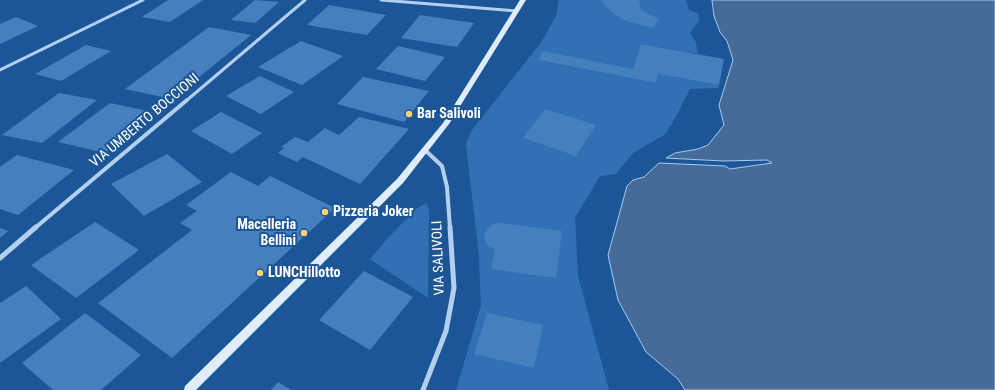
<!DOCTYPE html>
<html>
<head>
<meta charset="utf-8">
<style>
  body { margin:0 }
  canvas { display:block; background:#1d5697 }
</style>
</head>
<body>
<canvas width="995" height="390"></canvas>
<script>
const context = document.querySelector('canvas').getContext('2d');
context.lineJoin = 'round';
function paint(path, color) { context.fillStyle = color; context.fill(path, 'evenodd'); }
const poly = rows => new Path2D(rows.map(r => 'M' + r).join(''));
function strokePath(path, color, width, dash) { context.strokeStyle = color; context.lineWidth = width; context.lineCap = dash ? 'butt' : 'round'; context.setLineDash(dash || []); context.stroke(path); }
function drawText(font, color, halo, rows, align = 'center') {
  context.font = font + ' "Roboto Condensed",sans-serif'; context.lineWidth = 4; context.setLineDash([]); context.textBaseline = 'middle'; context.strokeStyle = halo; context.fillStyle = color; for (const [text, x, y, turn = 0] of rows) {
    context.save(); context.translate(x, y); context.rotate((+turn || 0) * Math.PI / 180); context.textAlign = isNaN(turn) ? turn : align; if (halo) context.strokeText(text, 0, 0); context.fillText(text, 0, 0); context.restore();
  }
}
const green = poly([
  [559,0,686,0,689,10,698,13,699,21,690,33,696,43,698,54,641,44,633,69,543,52,538,60,656,83,658,74,719,85,718,88,690,89,672,124,664,135,633,153,616,174,600,176,575,218,578,276,609,390,456,390,481,305,479,257,466,144,472,130,542,41,556,16],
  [426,203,429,210,428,298,370,259,389,237,416,209]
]);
const water = poly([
  [712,0,995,0,995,390,685,390,678,379,646,352,618,300,608,255,627,186,633,180,644,177,659,163,725,166,730,169,772,163,767,160,723,161,666,158,675,153,698,149,708,145,724,125,719,105,733,60,727,41,720,32,714,16,712,0]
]);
const building = poly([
  [168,0,203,0,170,22,142,17],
  [255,0,279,2,255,23,231,20],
  [601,0,639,0,641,10,659,19,653,28,626,21,614,14,604,5],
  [329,5,386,15,367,35,307,25],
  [420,15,474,23,457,47,401,38],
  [16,17,38,26,0,44,0,24],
  [209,27,251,35,172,99,125,89],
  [301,41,343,56,302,85,258,67],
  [641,44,724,59,719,85,658,74,656,83,538,60,543,51,633,69],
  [86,45,111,51,61,81,35,74],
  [398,46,445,57,425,81,376,69],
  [260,76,294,92,261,114,226,96],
  [363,77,429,91,404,122,337,104],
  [59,93,97,100,42,143,2,135],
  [110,103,153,112,105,153,58,142],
  [545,109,596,125,576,156,523,138],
  [221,112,262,133,232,154,191,131],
  [359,117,409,129,360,184,303,157,297,162,278,153,284,148,281,147,295,137,308,142,325,128,339,135],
  [167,154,202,182,144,216,111,184],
  [17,155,74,170,18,215,0,209,0,167],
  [231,172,258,186,270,176,335,208,172,358,98,303,192,230,180,223,197,211,186,205],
  [95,222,139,250,76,298,31,265],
  [501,223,562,231,556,278,491,269,495,249,489,246,485,241,484,235,487,229,493,224],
  [0,228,8,231,0,238],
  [364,271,413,297,370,350,319,320],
  [26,286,61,319,0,363,0,303],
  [85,313,141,355,101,390,53,390,22,363],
  [487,313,543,325,534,368,474,354],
  [278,382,291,390,271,390]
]);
const streetFar2 = poly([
  [381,0,517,11],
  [0,70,143,0],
  [186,101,305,0]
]);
const streetFar1 = poly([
  [426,151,442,166,447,187,450,228],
  [35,228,187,100]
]);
const street = poly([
  [0,258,36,227],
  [423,390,446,331,454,288,450,227]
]);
const secondary = poly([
  [520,0,526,0,449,124,403,183,196,390,184,390,185,386,397,179,443,123,520,0]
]);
const markers = [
  [409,114,4,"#fed171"],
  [325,212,4,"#fed171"],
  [304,233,4,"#fed171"],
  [260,273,4,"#fed171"]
];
const poiNames = [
  ["Bar Salivoli",417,114],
  ["Pizzeria Joker",333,212],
  ["Macelleria",296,225,"right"],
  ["Bellini",296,241,"right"],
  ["LUNCHillotto",268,273]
];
const streetNames = [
  ["VIA UMBERTO BOCCIONI",145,121,-40],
  ["VIA SALIVOLI",439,258,-92]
];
paint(green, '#3170b4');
paint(water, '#446b99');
strokePath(water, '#a5caf1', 1);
paint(building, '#467fbd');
strokePath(streetFar2, '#b2cfef', 3);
strokePath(streetFar1, '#b2cfef', 4);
strokePath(street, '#b2cfef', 5);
paint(secondary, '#dfecfb');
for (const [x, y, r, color] of markers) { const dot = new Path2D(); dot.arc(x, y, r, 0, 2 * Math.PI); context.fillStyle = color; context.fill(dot); strokePath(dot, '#1d5697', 1.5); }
drawText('bold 14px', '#fff', '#1d5697', poiNames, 'left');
drawText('14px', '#fff', '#1d5697', streetNames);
</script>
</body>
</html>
